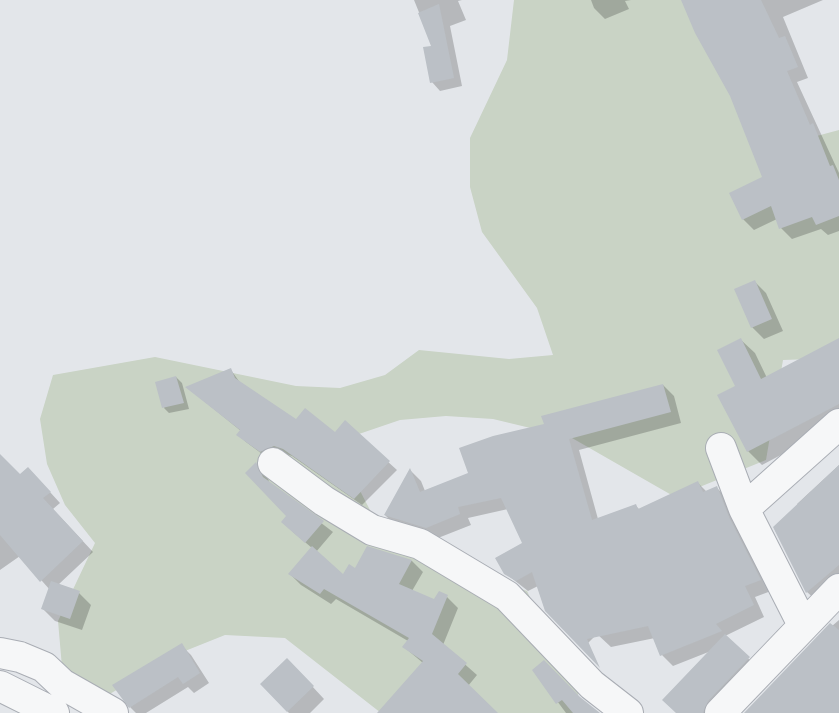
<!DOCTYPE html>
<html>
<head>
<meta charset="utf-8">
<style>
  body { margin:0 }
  canvas { display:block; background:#e3e6ea }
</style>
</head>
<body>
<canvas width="839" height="713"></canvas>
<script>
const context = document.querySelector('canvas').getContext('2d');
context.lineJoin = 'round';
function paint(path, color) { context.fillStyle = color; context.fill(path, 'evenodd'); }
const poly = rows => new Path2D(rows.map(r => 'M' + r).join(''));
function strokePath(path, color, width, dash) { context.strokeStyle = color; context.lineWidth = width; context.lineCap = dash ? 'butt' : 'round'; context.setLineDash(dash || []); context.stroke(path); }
const green = poly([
  [514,0,686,0,798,141,839,130,839,358,783,360,766,460,675,497,572,438,493,419,446,416,400,420,356,435,356,483,371,512,438,560,527,591,548,635,584,659,575,713,381,713,285,638,225,635,175,655,88,707,62,667,58,621,95,543,65,505,47,464,40,419,53,375,155,357,296,386,340,388,385,375,419,350,509,359,553,355,537,308,482,232,470,187,470,138,507,60]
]);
const shadow = poly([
  [414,0,462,0,458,1,466,20,450,26,462,86,440,91,432,82,433,47],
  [591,0,631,0,625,1,629,9,605,19,594,8],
  [682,0,823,0,783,17,808,78,797,82,839,173,839,231,828,235,821,229,792,239,781,228,777,219,754,230,743,219,764,178,731,96],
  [754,281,766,293,783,331,764,339,752,327],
  [741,340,755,353,767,378,839,340,839,424,762,465,748,451,737,387],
  [231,370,241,384,296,421,335,434,345,423,397,470,362,505,292,456,283,453,269,459,246,442,238,435,241,431,188,388],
  [176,377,182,383,189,409,169,413,164,408],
  [663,385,674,396,681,423,579,450,598,519,636,506,640,510,698,483,707,492,717,488,728,499,771,591,755,597,764,617,725,636,759,669,706,713,678,713,711,651,673,666,662,655,655,638,611,647,597,634,583,648,538,586,528,591,505,573,524,543,508,509,468,518,471,525,438,538,396,526,385,515,410,470,421,481,425,491,470,474,546,425],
  [0,456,20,476,39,480,60,503,53,509,93,552,58,585,79,593,91,605,82,630,55,621,43,609,50,590,20,556,0,570],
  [256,464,266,474,270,484,333,532,316,552,343,576,355,570,367,548,412,561,423,572,412,591,434,601,447,597,458,608,443,645,477,675,468,686,496,713,379,713,423,663,404,647,408,641,336,599,331,604,301,585,290,574,312,548,293,532,288,516,247,473],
  [839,465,839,584,818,602,807,592,774,528,799,507,797,504],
  [839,620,839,713,746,713,832,626],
  [181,645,191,655,209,683,194,693,188,687,146,713,136,713,130,707],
  [534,670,581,700,598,713,566,713],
  [299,672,324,699,310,713,289,713,262,685]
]);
const building = poly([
  [681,0,761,0,779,38,785,36,798,67,787,71,810,125,813,123,830,166,833,165,839,180,839,216,816,225,812,217,779,229,771,206,742,220,729,193,762,177,730,96,695,33],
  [439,4,454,78,430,83,423,47,431,46,418,13],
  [755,280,772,319,751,328,734,289],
  [741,338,761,379,839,338,839,404,747,452,717,395,735,386,717,350],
  [231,368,235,378,296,419,305,408,335,432,345,420,390,461,354,499,283,449,274,446,260,452,236,435,240,430,185,387],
  [176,376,184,403,162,408,155,382],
  [663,384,671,412,569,439,592,520,636,504,638,509,698,481,703,492,717,486,729,517,761,580,745,586,754,605,716,624,722,631,660,656,648,626,587,639,600,668,545,611,532,572,516,581,504,574,495,558,522,543,501,498,458,507,460,514,426,528,384,515,410,468,420,492,468,473,459,448,493,436,544,424,541,416],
  [0,454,20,474,28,467,51,492,43,498,83,541,40,582,0,535],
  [256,462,263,477,324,521,305,543,281,522,286,516,245,473],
  [839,465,839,565,806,593,773,527],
  [312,546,343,574,349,564,355,568,367,546,412,560,399,584,434,599,439,591,448,595,432,634,467,663,458,674,498,713,377,713,423,661,402,647,409,638,324,589,320,594,288,574],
  [51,581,80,591,70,619,41,609],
  [830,623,839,630,839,713,744,713],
  [725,634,750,657,708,701,703,713,676,713,662,700],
  [182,643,200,673,183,684,178,677,129,708,112,685],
  [287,658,314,686,287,712,260,684],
  [544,660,580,697,600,713,573,713,562,700,556,704,532,670]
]);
const minor = poly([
  [721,448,744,509],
  [273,463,324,501,372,530,420,544,507,596,592,685,628,713],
  [803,625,744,509,839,424],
  [0,653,20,657,44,667,62,684,113,713],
  [0,686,54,713],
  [720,713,839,589]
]);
paint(green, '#c9d3c5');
paint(shadow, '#0003');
paint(building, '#bbc0c6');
strokePath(minor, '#a9adb4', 32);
strokePath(minor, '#f6f7f8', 30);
</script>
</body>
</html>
